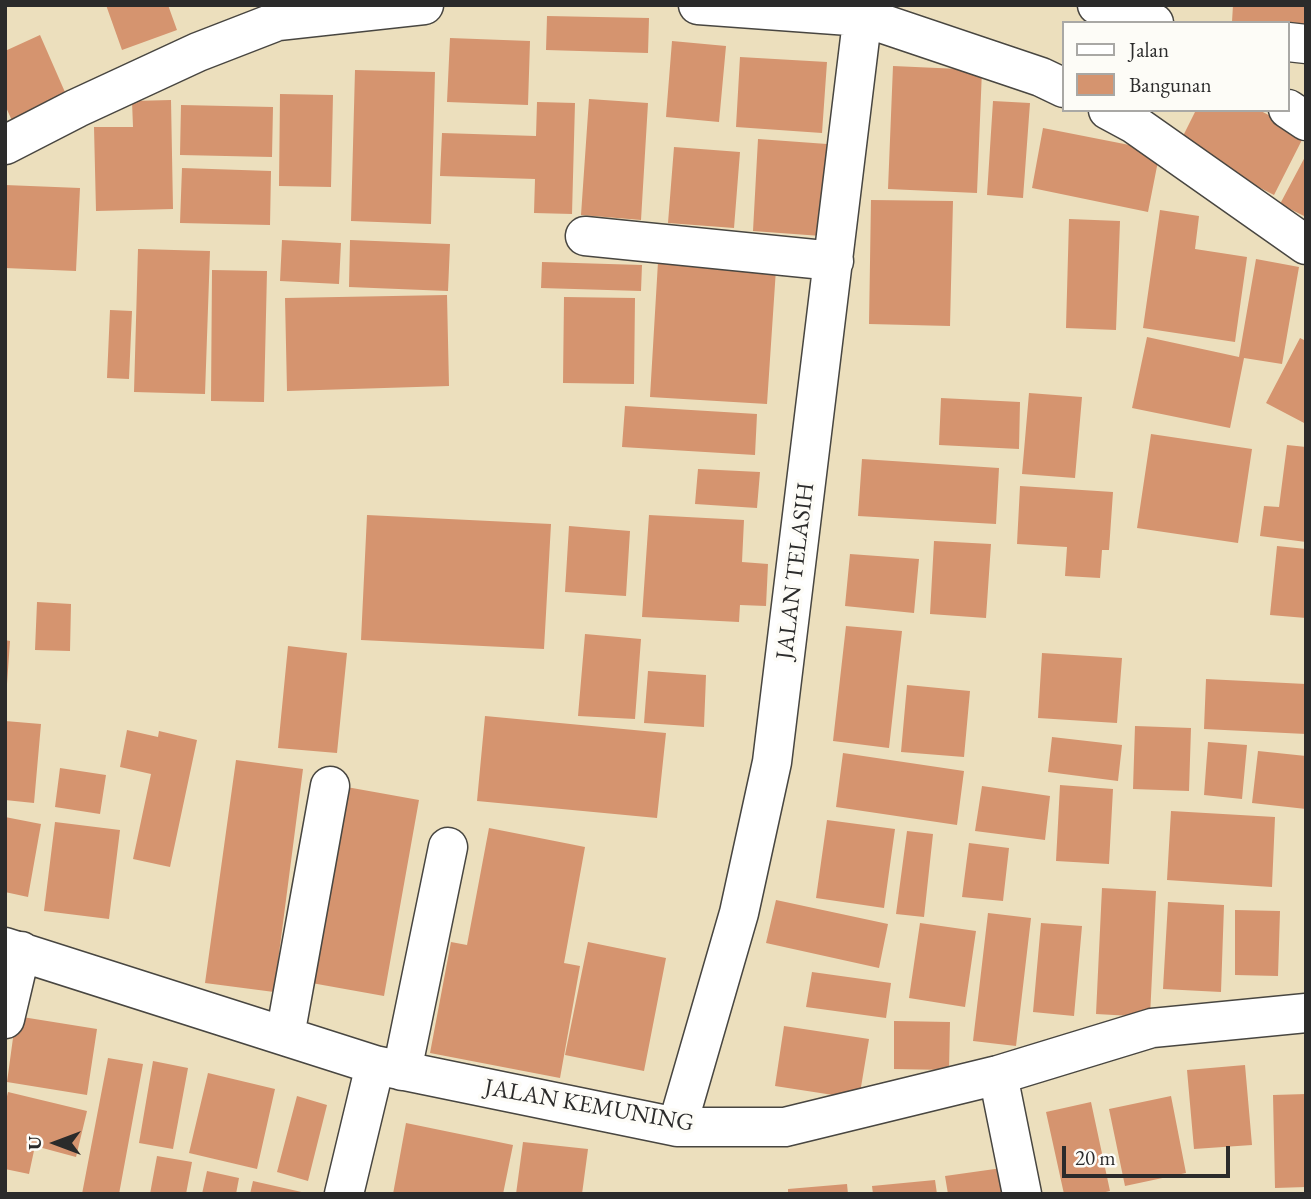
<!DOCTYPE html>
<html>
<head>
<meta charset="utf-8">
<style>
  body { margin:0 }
  #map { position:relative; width:1311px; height:1199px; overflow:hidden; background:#ecdfbd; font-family:"EB Garamond",serif }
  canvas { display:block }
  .frame { position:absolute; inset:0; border:7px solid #2b2b2b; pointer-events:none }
  .legend { position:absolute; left:1062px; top:21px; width:228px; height:91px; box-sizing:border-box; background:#fdfcf7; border:2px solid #a9a8a5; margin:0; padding:9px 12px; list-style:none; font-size:21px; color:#2b2b2b }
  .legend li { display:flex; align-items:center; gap:14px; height:35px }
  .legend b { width:35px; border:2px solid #a9a8a5 }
  .north { position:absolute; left:21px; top:1108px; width:70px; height:70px; -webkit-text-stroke:5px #fdfcf7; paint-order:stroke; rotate:270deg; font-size:19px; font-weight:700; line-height:28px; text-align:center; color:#2b2b2b }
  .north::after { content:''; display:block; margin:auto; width:24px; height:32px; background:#2b2b2b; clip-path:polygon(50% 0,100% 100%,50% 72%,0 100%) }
  .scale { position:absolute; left:1062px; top:1146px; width:168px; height:32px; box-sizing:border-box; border:4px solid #2b2b2b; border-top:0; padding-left:9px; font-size:21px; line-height:24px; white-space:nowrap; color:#2b2b2b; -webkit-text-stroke:5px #fdfcf7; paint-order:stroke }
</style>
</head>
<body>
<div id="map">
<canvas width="1311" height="1199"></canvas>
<div class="frame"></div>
<ul class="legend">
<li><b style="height:9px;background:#fff"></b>Jalan</li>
<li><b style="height:19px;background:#d5946f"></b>Bangunan</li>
</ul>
<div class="north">U</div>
<div class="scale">20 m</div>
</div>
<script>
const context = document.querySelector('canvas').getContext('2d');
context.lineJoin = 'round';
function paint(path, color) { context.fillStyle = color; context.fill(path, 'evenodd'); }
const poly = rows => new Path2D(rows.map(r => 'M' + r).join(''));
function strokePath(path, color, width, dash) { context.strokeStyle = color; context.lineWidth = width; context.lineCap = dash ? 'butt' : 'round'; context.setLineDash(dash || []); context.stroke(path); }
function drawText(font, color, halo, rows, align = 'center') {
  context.font = font + ' "EB Garamond",serif'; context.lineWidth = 7; context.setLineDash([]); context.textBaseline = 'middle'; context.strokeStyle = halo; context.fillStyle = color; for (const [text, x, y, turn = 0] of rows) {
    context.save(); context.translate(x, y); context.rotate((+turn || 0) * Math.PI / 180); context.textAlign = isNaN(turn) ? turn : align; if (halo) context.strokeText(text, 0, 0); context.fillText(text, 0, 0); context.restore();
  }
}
const building = poly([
  [106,5,168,5,177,30,122,50],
  [1233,5,1306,5,1306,25,1288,25,1288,23,1232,22],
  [547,16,649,18,648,53,546,50],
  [40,35,68,99,13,123,5,105,5,51],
  [450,38,530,41,528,105,447,102],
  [672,41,726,46,719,122,666,117],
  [740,57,827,62,822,133,736,127],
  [893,66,982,70,977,193,888,189],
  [355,70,435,72,431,224,351,221],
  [280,94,333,95,331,187,279,186],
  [589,99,648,103,641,220,581,215],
  [171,100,173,209,96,211,94,127,133,127,132,101],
  [993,101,1030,103,1023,198,987,195],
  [537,102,575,103,572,214,534,213,535,179,440,176,442,133,536,136],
  [181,105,273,107,272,157,180,155],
  [1196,110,1259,110,1305,134,1274,195,1178,146],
  [1043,128,1160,151,1148,212,1032,188],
  [758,139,827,144,821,236,753,231],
  [674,147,740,152,734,228,668,223],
  [1306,155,1306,217,1280,204],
  [182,168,271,171,270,225,180,223],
  [5,185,80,188,76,271,5,268],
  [871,200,953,201,950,326,869,324],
  [1160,210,1199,216,1195,249,1247,257,1235,342,1143,328],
  [1069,219,1120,221,1116,330,1066,328],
  [282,240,341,243,339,284,280,281],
  [350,240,450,244,448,291,349,287],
  [138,249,210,251,205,394,134,392],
  [1256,259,1299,267,1282,364,1244,358,1230,428,1132,408,1147,337,1239,357],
  [542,262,642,265,641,291,541,288],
  [658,262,776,269,767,404,650,397],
  [212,270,267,271,264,402,211,401],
  [447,295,449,386,287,391,285,298],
  [564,297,635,298,634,384,563,383],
  [110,310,132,311,129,379,107,378],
  [1300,338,1306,341,1306,424,1266,403],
  [1029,393,1082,397,1075,478,1022,474],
  [941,398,1020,402,1019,449,939,445],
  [625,406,757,414,755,455,622,447],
  [1151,434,1252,449,1238,543,1137,528],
  [1287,445,1306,447,1306,542,1260,536,1264,506,1279,507],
  [862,459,999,468,996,524,858,516],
  [698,469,760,472,757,508,695,504],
  [1020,486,1113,492,1109,550,1102,550,1100,578,1065,576,1067,547,1017,544],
  [367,515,551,524,544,649,361,640],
  [649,515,744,520,742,562,768,564,766,606,740,605,739,622,642,617],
  [569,526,630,531,626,596,565,592],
  [934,541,991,544,986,618,930,614],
  [1277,546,1306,549,1306,618,1270,615],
  [850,554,919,559,914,613,845,606],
  [37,602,71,604,70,651,35,650],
  [846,626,902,631,889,748,833,741],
  [585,634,641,639,635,719,578,716],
  [5,640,10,641,7,684,5,684],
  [288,646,347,653,337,753,278,748],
  [1042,653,1122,658,1117,723,1038,718],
  [648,671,706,675,704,727,644,723],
  [1206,679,1306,684,1306,734,1204,729],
  [907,685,970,691,964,757,901,752],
  [485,716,666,733,657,818,477,801],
  [5,721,41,724,34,803,5,800],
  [1135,726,1191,728,1189,791,1133,789],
  [127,730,158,737,159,731,197,740,170,867,133,859,151,774,120,767],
  [1052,737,1122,745,1118,781,1048,772],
  [1208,742,1247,745,1242,799,1204,795],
  [1258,751,1306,756,1306,809,1252,803],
  [843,753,964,771,957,825,836,807],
  [236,760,303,769,274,992,205,983],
  [60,768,106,775,100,814,55,807],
  [1060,785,1113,789,1109,864,1056,861],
  [341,786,419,800,384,996,306,982],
  [982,786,1050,796,1045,840,975,831],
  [1171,811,1275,817,1272,887,1167,880],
  [5,817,41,824,28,897,5,892],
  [827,820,895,829,884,908,816,898],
  [55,822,120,830,109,919,44,911],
  [489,828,585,847,564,963,580,966,560,1078,430,1053,451,942,467,945],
  [907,831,933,834,924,917,896,914],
  [969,843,1009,848,1003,901,962,897],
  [1102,888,1156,891,1150,1017,1096,1014],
  [776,900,888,924,879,968,766,943],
  [1168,902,1224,905,1221,992,1163,989],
  [1235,910,1280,911,1278,976,1235,975],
  [988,913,1031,918,1016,1046,973,1041],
  [920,923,976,931,965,1007,909,998],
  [1041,923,1082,926,1074,1016,1033,1012],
  [588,942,666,958,644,1071,565,1055],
  [812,972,891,983,886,1018,806,1007],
  [16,1016,97,1029,87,1095,7,1082],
  [894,1021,950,1022,949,1070,894,1069],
  [784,1026,869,1039,859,1099,775,1086],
  [108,1058,143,1064,119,1194,82,1194],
  [153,1061,188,1068,173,1149,139,1143],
  [1245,1065,1252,1145,1194,1149,1187,1070],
  [208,1073,275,1089,257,1169,189,1153],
  [8,1092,87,1111,76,1157,35,1146,29,1174,5,1169,5,1105],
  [1306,1094,1306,1187,1275,1188,1273,1095],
  [297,1096,327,1105,308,1181,277,1172],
  [1171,1096,1186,1173,1125,1186,1109,1109],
  [1091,1102,1110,1191,1097,1194,1064,1194,1046,1112],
  [406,1123,513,1145,503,1194,393,1194],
  [523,1142,588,1149,582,1194,516,1194],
  [157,1156,192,1162,186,1194,150,1194],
  [1002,1168,1005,1194,948,1194,945,1176],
  [207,1171,239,1178,236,1194,202,1194],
  [935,1180,937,1194,873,1194,872,1186],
  [253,1181,306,1193,306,1194,250,1194],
  [847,1184,848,1194,788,1194,788,1189]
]);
const minor = poly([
  [698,5,863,17,1041,77,1064,88],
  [1097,5,1154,23],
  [1288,42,1306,44],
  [1288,109,1306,121],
  [1108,110,1134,124,1306,245],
  [5,145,77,108,198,52,278,21,424,5],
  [585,236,834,261],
  [5,947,375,1065,677,1127,785,1127,998,1075,1152,1028,1306,1013],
  [5,1019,21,951],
  [285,1036,330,786],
  [402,1071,448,847],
  [998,1075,1022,1194],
  [677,1127,739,913,772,762,864,5],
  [344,1194,375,1065]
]);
const streetNames = [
  ["JALAN TELASIH",796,571,-83],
  ["JALAN KEMUNING",589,1106,10]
];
paint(building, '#d5946f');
strokePath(minor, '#484641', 41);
strokePath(minor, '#fff', 38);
drawText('24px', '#2b2b2b', '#fdfcf7', streetNames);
</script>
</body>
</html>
